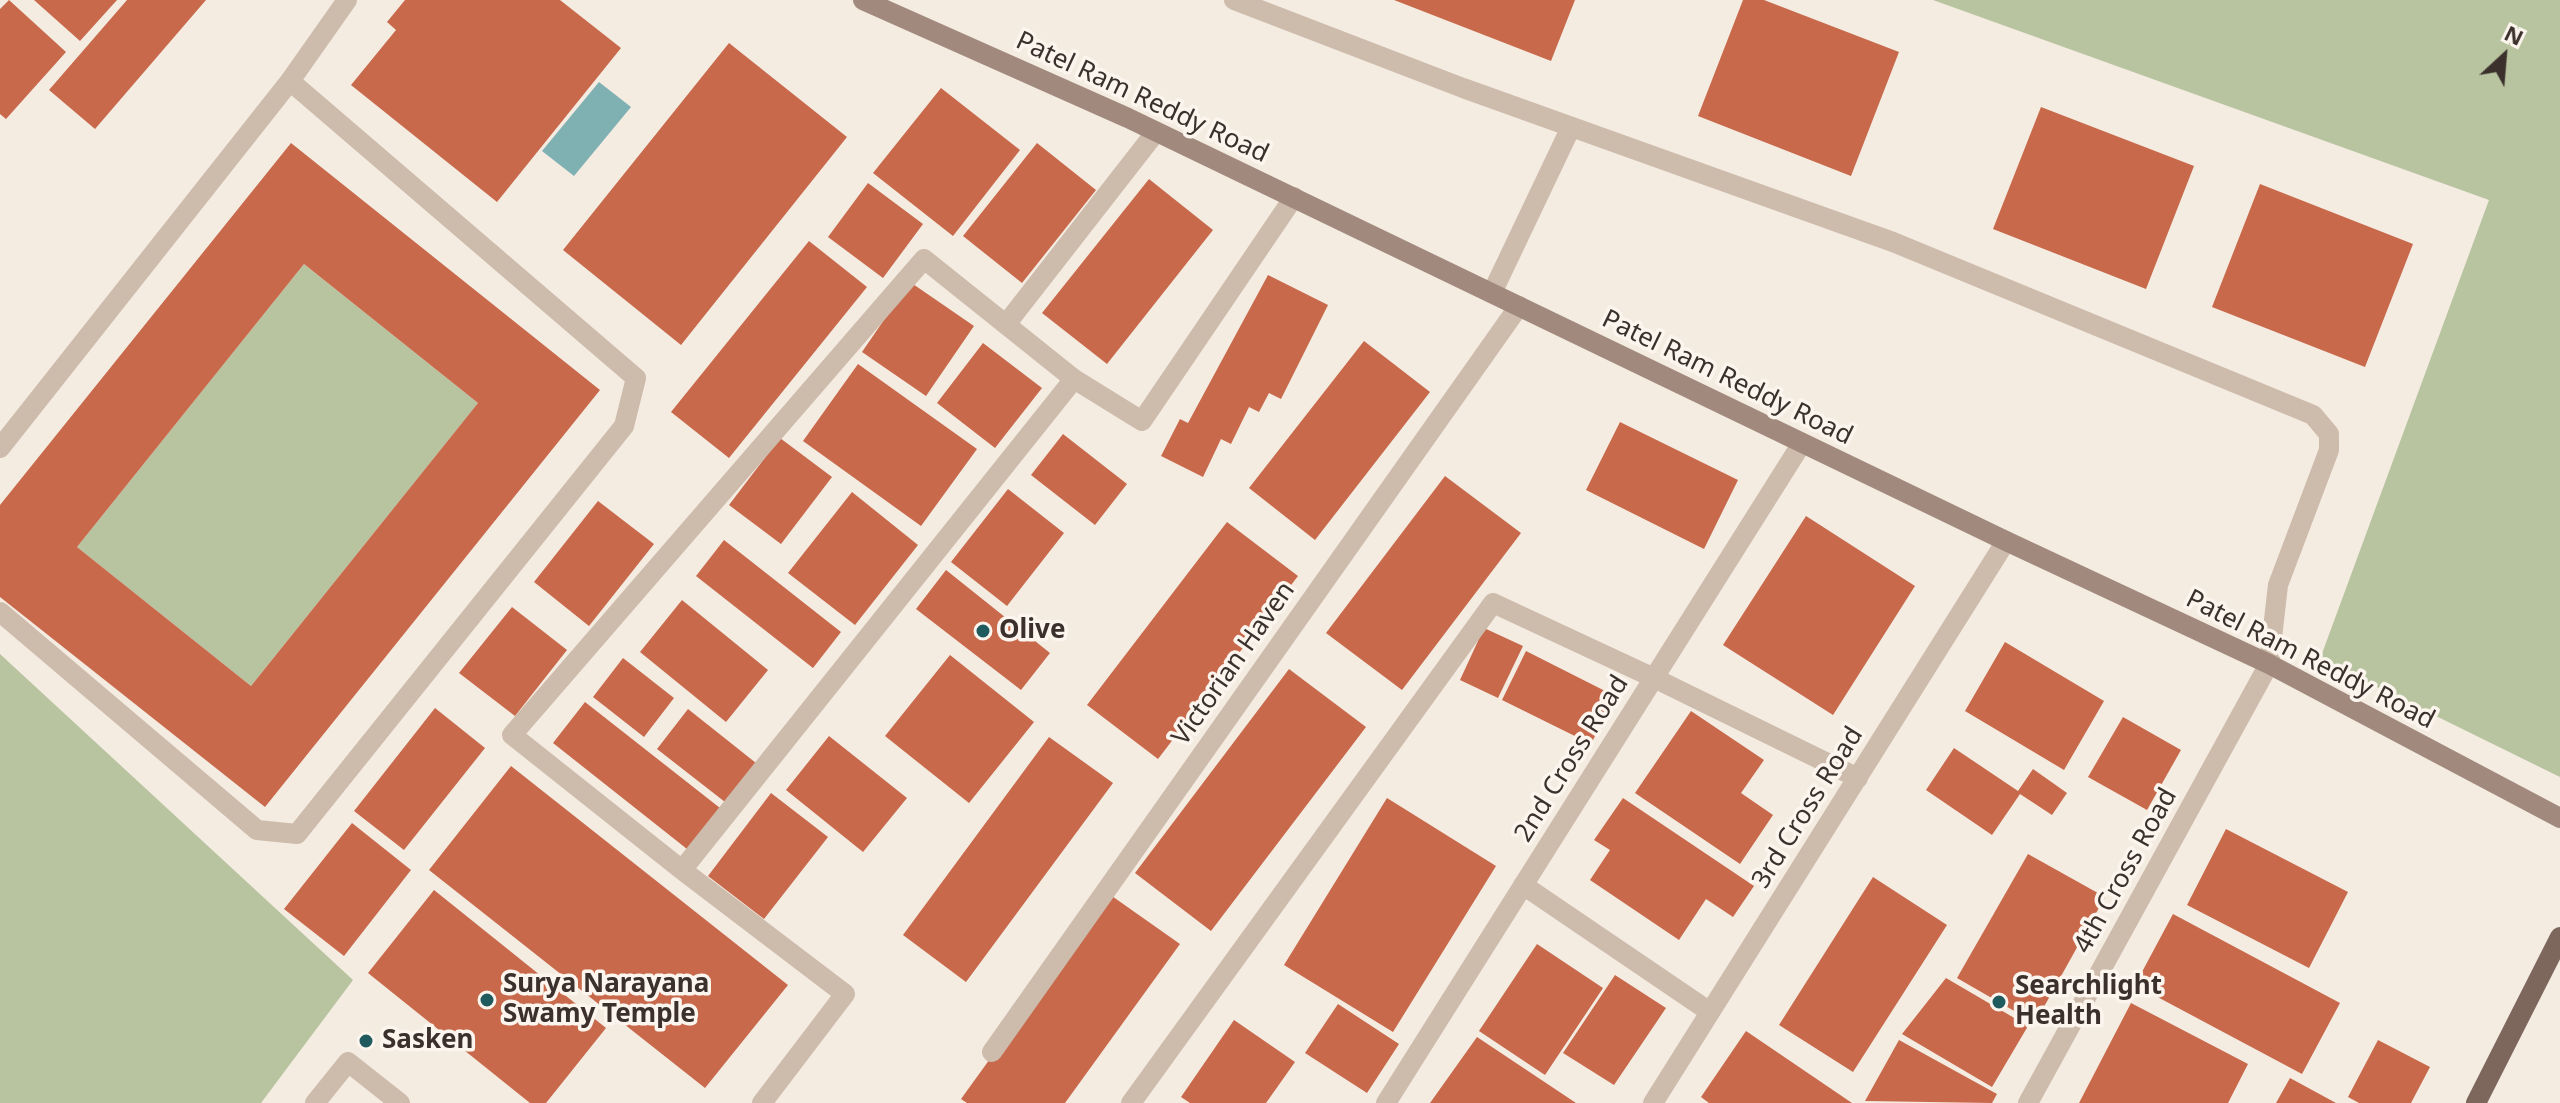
<!DOCTYPE html>
<html>
<head>
<meta charset="utf-8">
<style>
  body { margin:0 }
  #map { position:relative; width:2560px; height:1103px; overflow:hidden; background:#f4ebe1; font-family:"Noto Sans",sans-serif }
  canvas { display:block }
  .north { position:absolute; left:2464px; top:16px; width:80px; height:80px; -webkit-text-stroke:6px #fbf5ee; paint-order:stroke; rotate:26deg; font-size:22px; font-weight:700; line-height:32px; text-align:center; color:#3b302b }
  .north::after { content:''; display:block; margin:auto; width:28px; height:36px; background:#3b302b; clip-path:polygon(50% 0,100% 100%,50% 72%,0 100%) }
</style>
</head>
<body>
<div id="map">
<canvas width="2560" height="1103"></canvas>
<div class="north">N</div>
</div>
<script>
const context = document.querySelector('canvas').getContext('2d');
context.lineJoin = 'round';
function paint(path, color) { context.fillStyle = color; context.fill(path, 'evenodd'); }
const poly = rows => new Path2D(rows.map(r => 'M' + r).join(''));
function strokePath(path, color, width, dash) { context.strokeStyle = color; context.lineWidth = width; context.lineCap = dash ? 'butt' : 'round'; context.setLineDash(dash || []); context.stroke(path); }
function drawText(font, color, halo, rows, align = 'center') {
  context.font = font + ' "Noto Sans",sans-serif'; context.lineWidth = 7; context.setLineDash([]); context.textBaseline = 'middle'; context.strokeStyle = halo; context.fillStyle = color; for (const [text, x, y, turn = 0] of rows) {
    context.save(); context.translate(x, y); context.rotate((+turn || 0) * Math.PI / 180); context.textAlign = isNaN(turn) ? turn : align; if (halo) context.strokeText(text, 0, 0); context.fillText(text, 0, 0); context.restore();
  }
}
const green = poly([
  [1933,0,2560,0,2560,777,2320,659,2489,200],
  [304,264,478,403,251,686,77,547],
  [0,654,353,980,261,1103,0,1103]
]);
const water = poly([
  [599,82,631,107,574,176,542,151]
]);
const building = poly([
  [9,0,66,52,6,119,0,114,0,9],
  [34,0,117,0,80,41],
  [127,0,206,0,95,129,49,90],
  [405,0,560,0,621,48,497,202,351,85,396,30,387,22],
  [1394,0,1575,0,1551,61],
  [1743,0,1764,0,1899,52,1851,176,1698,116],
  [729,43,847,137,681,345,563,250],
  [941,88,1020,150,953,236,873,173],
  [2041,107,2194,166,2146,289,1993,229],
  [291,143,600,390,265,807,0,597,0,505],
  [304,264,478,403,251,686,77,547],
  [1037,143,1096,190,1022,283,963,236],
  [1149,179,1213,230,1107,364,1042,313],
  [868,183,923,224,883,278,828,237],
  [2260,184,2413,244,2365,367,2212,307],
  [809,241,867,287,729,458,671,412],
  [1268,275,1328,305,1281,399,1269,393,1259,412,1249,407,1231,444,1221,439,1203,477,1161,456,1180,419,1188,423],
  [910,282,974,326,926,396,862,352],
  [1364,341,1430,392,1315,540,1249,488],
  [983,343,1042,388,995,448,937,403],
  [858,364,977,449,921,526,803,441],
  [1620,422,1738,480,1704,549,1586,490],
  [1063,434,1127,484,1095,525,1031,475],
  [780,438,832,477,781,544,729,505],
  [1445,476,1521,533,1402,690,1326,633],
  [1008,489,1064,533,1007,606,951,562],
  [852,492,918,545,855,625,788,573],
  [598,501,654,544,589,626,534,582],
  [1806,516,1915,586,1833,715,1723,645],
  [1227,522,1298,576,1158,759,1087,705],
  [724,540,841,632,813,668,696,576],
  [946,570,1050,653,1021,690,916,609],
  [682,600,768,670,726,722,640,652],
  [512,607,567,650,515,716,459,673],
  [1484,628,1523,646,1498,698,1460,680],
  [2005,642,2104,701,2064,770,1965,711],
  [1526,651,1615,696,1591,744,1502,700],
  [950,655,1034,722,969,803,885,736],
  [623,658,674,698,644,737,593,697],
  [1289,669,1366,727,1211,931,1135,873],
  [585,702,720,808,687,849,553,743],
  [435,708,485,748,404,850,354,811],
  [688,709,756,763,725,802,657,749],
  [1691,711,1764,760,1741,793,1773,815,1740,864,1635,793],
  [2123,717,2181,750,2147,810,2088,777],
  [829,736,907,798,863,852,786,790],
  [1049,737,1113,783,966,982,903,935],
  [1954,748,2018,791,2033,769,2067,793,2052,815,2020,794,1992,835,1926,790],
  [511,766,788,985,705,1088,429,870],
  [771,793,828,837,764,919,708,876],
  [1387,798,1496,866,1393,1032,1284,965],
  [1623,798,1754,886,1733,917,1706,899,1679,940,1590,880,1610,850,1594,840],
  [352,823,411,870,344,956,284,909],
  [2226,829,2348,892,2309,968,2187,905],
  [2028,854,2105,897,2035,1023,1957,978],
  [1873,877,1947,925,1853,1072,1779,1025],
  [434,890,606,1028,546,1103,530,1103,368,973],
  [1109,894,1180,944,1065,1103,967,1103,961,1099],
  [2173,914,2340,1003,2302,1074,2135,985],
  [1537,944,1603,988,1545,1075,1479,1031],
  [1615,975,1666,1008,1614,1085,1563,1053],
  [1946,978,2028,1026,1992,1087,1902,1034],
  [2131,1003,2248,1064,2228,1103,2079,1103],
  [1338,1004,1399,1044,1367,1093,1305,1053],
  [1234,1020,1295,1062,1266,1103,1190,1103,1181,1097],
  [1746,1031,1852,1103,1709,1103,1701,1097],
  [1477,1037,1576,1103,1430,1103],
  [1899,1040,1997,1094,1992,1103,1865,1101],
  [2378,1040,2430,1067,2411,1103,2359,1103,2348,1097],
  [2290,1078,2336,1103,2276,1103]
]);
const lane = poly([
  [1234,0,1463,88,1893,242,2313,415,2329,434,2329,450,2278,585,2269,664],
  [1492,293,1571,127],
  [1074,379,1142,421,1294,197],
  [0,448,290,81,347,0],
  [0,612,257,830,297,834,624,426,636,378,290,81],
  [992,1052,1519,306],
  [315,1103,348,1062,400,1103]
]);
const street = poly([
  [1007,323,1155,133],
  [682,870,1074,379,924,259,512,735,682,870,845,994,762,1103],
  [1523,885,1710,1012],
  [1131,1103,1493,603,1654,678,1858,778],
  [1386,1103,1802,443],
  [1653,1103,2006,541],
  [2028,1103,2269,664]
]);
const secondary = poly([
  [863,0,1128,118,2006,541,2269,664,2560,818]
]);
const primary = poly([
  [2476,1103,2560,937]
]);
const markers = [
  [983,631,8,"#1f5a5e"],
  [487,1000,8,"#1f5a5e"],
  [1999,1002,8,"#1f5a5e"],
  [366,1041,8,"#1f5a5e"]
];
const streetNames = [
  ["Patel Ram Reddy Road",1142,98,25],
  ["Patel Ram Reddy Road",1727,378,26],
  ["Patel Ram Reddy Road",2310,660,27],
  ["Victorian Haven",1234,664,-55],
  ["2nd Cross Road",1572,759,-58],
  ["3rd Cross Road",1808,808,-58],
  ["4th Cross Road",2126,871,-61]
];
const poiNames = [
  ["Olive",999,631],
  ["Surya Narayana",503,985],
  ["Swamy Temple",503,1015],
  ["Searchlight",2015,987],
  ["Health",2015,1017],
  ["Sasken",382,1041]
];
paint(green, '#b8c4a0');
paint(water, '#7fb0b2');
paint(building, '#c8694b');
strokePath(lane, '#cdbbac', 20);
strokePath(street, '#cdbbac', 20);
strokePath(secondary, '#a18a7d', 20);
strokePath(primary, '#7d675c', 20);
for (const [x, y, r, color] of markers) { const dot = new Path2D(); dot.arc(x, y, r, 0, 2 * Math.PI); context.fillStyle = color; context.fill(dot); strokePath(dot, '#fbf5ee', 3); }
drawText('26px', '#3b302b', '#fbf5ee', streetNames);
drawText('bold 26px', '#3b302b', '#fbf5ee', poiNames, 'left');
</script>
</body>
</html>
